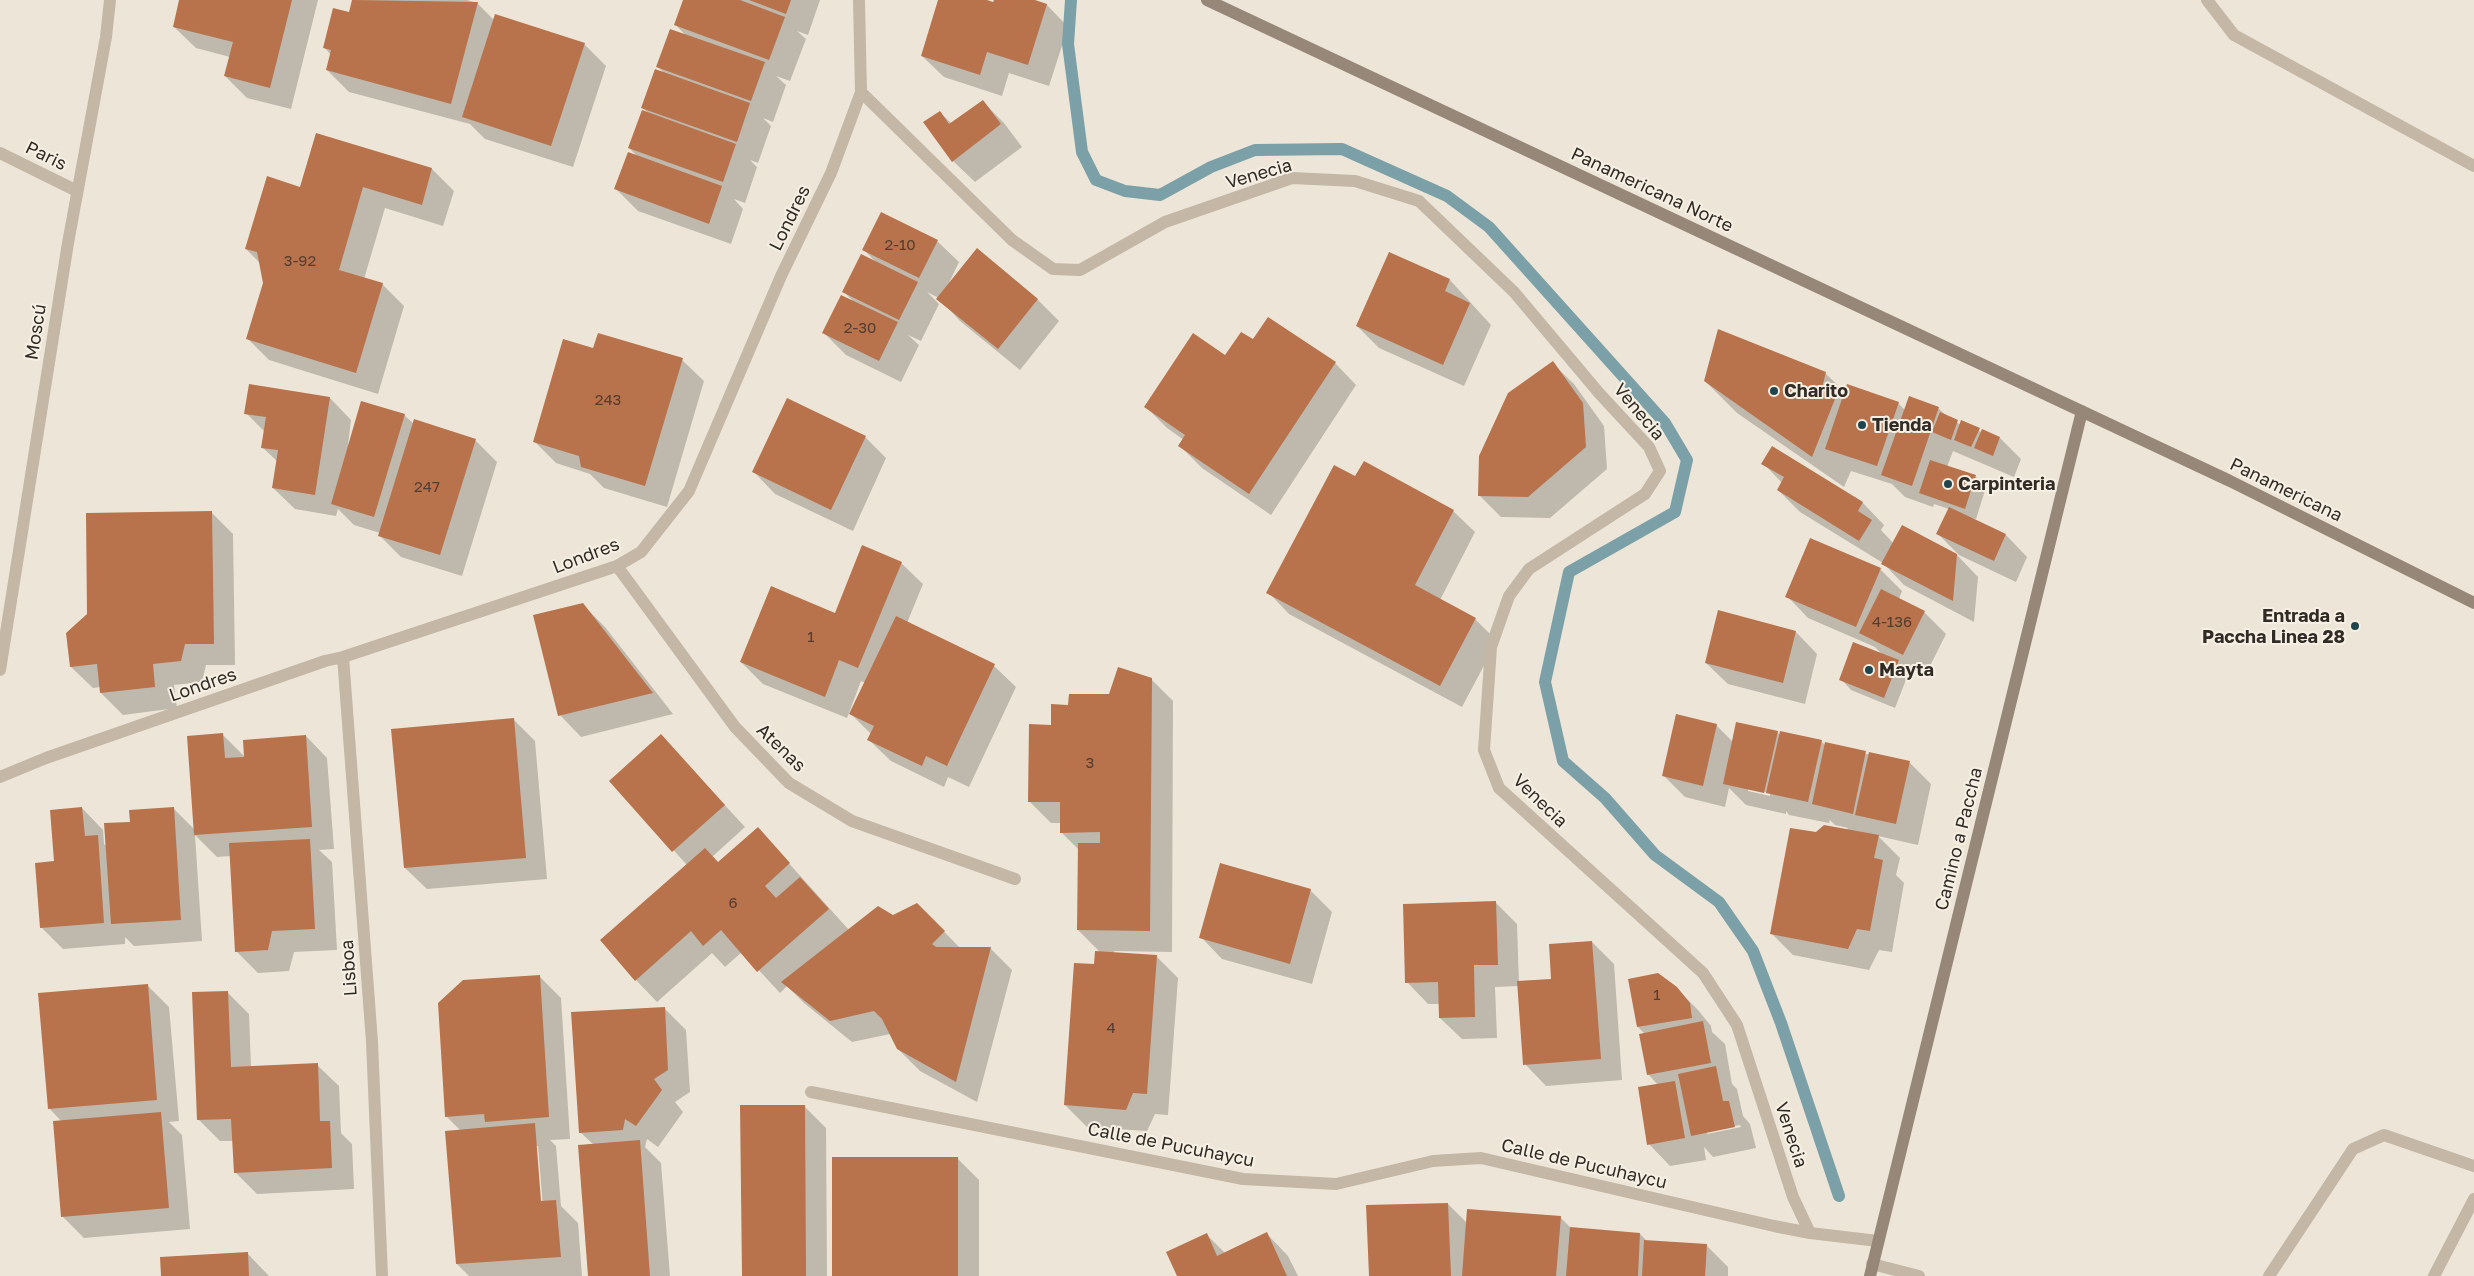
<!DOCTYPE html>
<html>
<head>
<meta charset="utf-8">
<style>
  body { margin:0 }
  canvas { display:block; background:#ede6d8 }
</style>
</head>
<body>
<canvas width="2474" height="1276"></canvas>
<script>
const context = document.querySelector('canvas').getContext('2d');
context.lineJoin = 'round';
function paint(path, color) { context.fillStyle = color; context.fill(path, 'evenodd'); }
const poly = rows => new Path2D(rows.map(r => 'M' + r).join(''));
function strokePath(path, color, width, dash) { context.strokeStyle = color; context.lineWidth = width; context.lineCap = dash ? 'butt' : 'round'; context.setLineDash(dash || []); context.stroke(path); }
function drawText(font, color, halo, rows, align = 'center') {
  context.font = font + ' "Golos Text",sans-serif'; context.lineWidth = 4; context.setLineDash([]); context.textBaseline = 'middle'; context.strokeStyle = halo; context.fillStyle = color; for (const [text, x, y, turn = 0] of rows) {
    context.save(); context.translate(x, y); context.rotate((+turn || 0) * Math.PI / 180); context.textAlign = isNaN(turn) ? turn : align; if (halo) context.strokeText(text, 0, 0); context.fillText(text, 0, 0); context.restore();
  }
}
const shadow = poly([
  [181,0,318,0,291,109,247,98,225,76,230,57,196,48,174,27],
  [353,0,467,0,477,3,494,20,584,44,606,66,573,167,485,139,470,124,349,92,327,70,331,55,324,47,350,13],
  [685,0,820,0,808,35,797,31,806,39,790,81,776,76,786,85,773,122,763,118,771,126,758,163,750,160,757,167,745,203,734,199,743,209,731,244,638,211,616,189,638,157,629,148,649,114,643,108,666,75,658,67,687,37,676,25],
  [940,0,983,0,994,4,995,0,1031,0,1047,5,1068,27,1049,86,1009,73,1002,96,944,77,922,56],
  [983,102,1004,123,1022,147,975,182,953,161,940,112,952,124],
  [316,134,432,169,454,191,443,226,385,208,364,279,382,284,404,306,378,394,269,360,248,339,265,283,260,263,246,249,300,188],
  [937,241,959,262,948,285,1037,299,1059,321,1020,370,960,321,939,298,927,292,939,304,921,341,908,335,919,345,901,382,846,355,824,333,855,303,844,292,876,262,864,250],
  [1390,254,1450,280,1491,325,1464,386,1379,348,1357,326],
  [1253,341,1335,363,1356,385,1271,515,1202,468,1180,446,1184,440,1167,428,1146,407],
  [593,349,682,360,704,381,667,507,604,488,590,474,556,463,534,441],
  [1552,363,1574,384,1604,426,1607,469,1550,518,1501,517,1479,495],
  [1825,373,1846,393,1898,403,1905,410,1938,408,1948,417,1961,425,2000,438,2021,459,2014,477,1953,451,1947,467,1975,476,1986,487,1976,519,1970,518,2006,535,2027,557,2016,582,1959,555,1937,533,1949,509,1934,504,1933,507,1905,497,1892,484,1851,471,1844,487,1737,413,1705,381],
  [330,398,351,420,348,445,404,415,414,424,475,440,497,462,462,576,401,557,379,535,380,533,354,525,338,509,336,516,295,509,273,488,278,462,263,448,265,432,246,413],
  [865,437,886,458,853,531,775,494,754,472],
  [1773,447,1863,503,1884,525,1881,530,1893,543,1957,555,1978,577,1974,622,1904,585,1883,563,1800,512,1778,490,1782,483,1763,463],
  [1356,478,1453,511,1475,532,1440,600,1475,619,1497,641,1462,707,1289,614,1268,592],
  [212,513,233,534,235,665,206,665,202,682,174,685,177,708,123,715,101,693,101,687,93,688,71,667],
  [901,563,923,584,907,623,994,666,1016,687,969,787,948,777,944,787,891,761,869,740,871,734,851,714,865,683,861,681,847,718,763,684,741,662,835,615],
  [1880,569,1902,591,1899,599,1924,612,1946,634,1925,676,1900,664,1909,672,1895,708,1851,690,1841,679,1884,656,1875,647,1808,618,1787,596],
  [583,605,605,627,673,714,581,737,560,715],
  [1796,632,1817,654,1805,704,1728,684,1706,663],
  [1151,679,1173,701,1172,952,1114,951,1114,954,1157,957,1178,978,1168,1115,1155,1114,1147,1131,1087,1127,1065,1105,1095,965,1101,953,1078,930,1079,850,1061,832,1061,823,1051,823,1030,802,1052,726,1069,706,1110,695],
  [514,720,535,741,547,879,427,889,405,868],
  [1716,725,1733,742,1777,732,1781,736,1821,741,1826,746,1909,762,1931,784,1918,845,1878,836,1900,858,1896,875,1904,883,1892,952,1879,950,1869,970,1793,955,1771,933,1848,828,1835,825,1830,820,1829,823,1789,815,1786,811,1786,814,1746,805,1729,788,1725,807,1685,797,1664,776],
  [1748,788,1770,793,1770,796,1748,791],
  [223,735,245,757,306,736,327,758,334,849,319,850,332,862,337,950,294,952,289,971,258,973,236,951,231,856,217,857,195,835,202,941,134,946,125,937,125,944,63,949,41,927,56,862,82,808,103,830,104,844,107,847,131,823,173,808,195,830],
  [661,736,745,827,712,857,718,863,758,829,849,930,893,916,917,904,961,949,990,948,1012,970,977,1102,920,1071,898,1049,890,1034,852,1042,804,1003,787,986,780,993,742,952,725,967,712,953,657,1002,636,980,687,865,611,781],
  [1310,890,1332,912,1312,984,1222,959,1201,937],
  [1495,902,1517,924,1519,983,1552,980,1592,942,1614,964,1622,1080,1546,1086,1525,1064,1519,986,1495,987,1497,1038,1462,1039,1440,1018,1440,1004,1428,1004,1407,982],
  [539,976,561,998,570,1139,550,1140,556,1146,561,1206,578,1223,582,1276,469,1276,457,1264,461,1131,446,1116],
  [536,1146,538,1146,543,1207,540,1207],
  [147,985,169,1007,179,1121,169,1122,182,1135,190,1229,84,1238,62,1216,62,1122,49,1108],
  [1676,988,1698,1010,1711,1026,1712,1032,1725,1044,1732,1084,1737,1089,1743,1116,1750,1124,1756,1148,1713,1157,1704,1147,1706,1160,1670,1166,1649,1144,1658,1085,1648,1074,1645,1034,1638,1027],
  [1740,1125,1741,1127,1707,1134,1707,1131],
  [227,992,249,1014,251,1067,317,1065,339,1086,341,1133,352,1144,354,1189,257,1194,235,1172,233,1141,220,1141,199,1120],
  [664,1008,686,1030,690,1092,675,1102,683,1112,658,1147,647,1139,645,1147,661,1163,670,1276,589,1276,594,1145,580,1132],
  [804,1106,826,1128,827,1276,743,1276],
  [957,1158,979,1180,979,1276,833,1276],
  [1448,1204,1467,1223,1560,1217,1572,1229,1640,1234,1647,1241,1707,1246,1728,1267,1728,1276,1370,1276],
  [1267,1234,1288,1256,1298,1276,1179,1276,1207,1235,1225,1253],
  [247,1253,269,1276,162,1276]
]);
const stream = poly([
  [1071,0,1068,44,1082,152,1096,180,1125,191,1160,195,1211,167,1255,150,1342,149,1447,196,1489,227,1665,423,1687,460,1675,512,1569,572,1545,682,1563,761,1605,798,1655,855,1719,902,1753,951,1781,1023,1839,1196]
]);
const building = poly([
  [179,0,292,0,270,88,224,76,233,42,173,27],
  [352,0,478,2,451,104,326,70,331,50,323,48,333,8,349,12],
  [683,0,740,0,785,17,769,60,674,25],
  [749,0,791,0,786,14],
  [938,0,987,0,993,2,994,0,1035,0,1047,4,1028,65,987,52,980,75,921,56],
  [495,14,585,43,551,146,462,117],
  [670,29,765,62,751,101,656,67],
  [655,69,750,103,737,142,641,108],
  [983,100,1001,124,952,162,923,122,940,111,949,124],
  [642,110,736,144,723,182,628,148],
  [316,133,432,168,422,205,363,187,339,270,383,283,356,373,246,339,263,283,257,252,245,249,267,176,300,187],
  [628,152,722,186,709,224,614,189],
  [881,212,938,240,919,278,862,250],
  [977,248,1038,299,998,349,936,299],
  [1389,252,1450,279,1445,291,1470,303,1443,365,1356,326],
  [861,254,918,282,899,320,842,292],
  [841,295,898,322,879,361,822,333],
  [1268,317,1336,362,1249,494,1178,446,1185,435,1144,407,1193,333,1225,355,1241,332,1253,339],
  [1718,329,1826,372,1822,388,1837,394,1812,457,1704,381],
  [598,333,683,358,645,486,581,467,579,456,533,442,563,339,593,348],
  [1553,361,1583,403,1586,447,1528,497,1478,496,1479,456,1508,393],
  [249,384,330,397,315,495,272,488,278,450,261,448,266,417,244,414],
  [1847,384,1899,402,1877,466,1825,449],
  [1909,396,1939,407,1912,486,1881,475],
  [787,398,866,436,831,510,752,472],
  [361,401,405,414,374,517,331,504],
  [1940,412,1958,420,1951,440,1932,432],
  [414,419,476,439,440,555,378,536],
  [1961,420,1980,428,1971,447,1954,440],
  [1982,429,2000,437,1993,456,1974,448],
  [1772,446,1863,502,1858,511,1872,520,1859,541,1777,490,1784,477,1761,464],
  [1930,460,1976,475,1965,509,1919,493],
  [1364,461,1454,510,1415,585,1476,618,1440,686,1266,593,1334,465,1355,476],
  [1949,507,2006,534,1994,561,1936,534],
  [212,511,214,644,185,644,181,661,153,664,155,687,100,693,97,664,70,667,66,633,87,614,86,513],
  [1902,525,1957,554,1953,601,1881,564],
  [1810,538,1881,568,1856,627,1785,597],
  [862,545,902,562,858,668,839,660,825,697,740,662,771,586,835,613],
  [1881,589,1925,611,1903,655,1859,633],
  [583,603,653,693,558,716,533,615],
  [1718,610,1796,631,1783,683,1705,663],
  [896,616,995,664,947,766,926,756,922,766,867,740,874,726,849,714],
  [1853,642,1899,660,1884,698,1839,680],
  [1118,667,1152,678,1150,931,1077,930,1078,843,1100,843,1100,832,1060,833,1060,802,1028,802,1029,724,1051,725,1051,704,1068,705,1069,694,1109,694],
  [1676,714,1717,724,1703,786,1662,776],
  [514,718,526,858,404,868,391,729],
  [1736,722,1778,731,1764,793,1723,784],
  [1780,731,1822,740,1808,802,1766,793],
  [223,733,225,758,244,757,243,740,306,735,312,827,194,835,187,736],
  [661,734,725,805,672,852,609,781],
  [1825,742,1866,751,1853,814,1812,804],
  [1869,752,1910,761,1896,824,1855,815],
  [82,807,85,836,98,835,104,923,40,928,35,863,54,861,50,810],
  [174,807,181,920,111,924,104,823,130,822,129,810],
  [1824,825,1879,835,1874,858,1883,860,1870,931,1857,929,1848,949,1770,934,1790,828,1816,832],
  [758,827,790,863,765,886,776,898,800,877,829,909,757,972,721,930,703,946,691,931,635,981,600,940,705,848,718,862],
  [310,839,315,929,272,931,268,950,235,952,229,843],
  [1220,863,1311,889,1290,964,1199,938],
  [1496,901,1498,965,1474,965,1475,1017,1439,1018,1438,982,1405,983,1403,904],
  [917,903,945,931,932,944,936,947,991,947,956,1082,897,1049,882,1019,874,1011,830,1021,781,982,878,906,893,915],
  [1592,941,1601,1059,1523,1065,1517,981,1551,979,1549,944],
  [1095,951,1157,955,1147,1094,1133,1093,1126,1110,1064,1105,1074,963,1094,964],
  [1658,973,1677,987,1690,1003,1692,1018,1637,1027,1628,979],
  [540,975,549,1117,485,1122,484,1114,445,1117,438,1003,463,980],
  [148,984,157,1100,48,1109,38,993],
  [228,991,231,1067,318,1063,320,1121,330,1121,332,1168,234,1173,231,1119,197,1120,192,992],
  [665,1007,668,1070,654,1079,662,1090,636,1126,625,1119,623,1130,579,1133,571,1012],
  [1703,1021,1711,1063,1647,1075,1639,1034],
  [1716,1066,1723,1101,1729,1101,1735,1127,1691,1136,1678,1074],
  [1675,1081,1685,1138,1647,1145,1638,1087],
  [740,1105,805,1105,806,1276,742,1276],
  [161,1112,169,1208,61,1217,53,1121],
  [535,1123,541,1201,556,1200,561,1257,456,1264,445,1131],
  [640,1140,650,1276,588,1276,578,1145],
  [832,1157,958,1157,958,1276,832,1276],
  [1448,1203,1451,1276,1369,1276,1366,1205],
  [1467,1209,1561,1216,1556,1276,1462,1276],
  [1570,1227,1640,1233,1638,1276,1566,1276],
  [1267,1232,1287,1276,1177,1276,1166,1252,1207,1233,1217,1256],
  [1644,1240,1707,1244,1705,1276,1642,1276],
  [248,1252,249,1276,161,1276,160,1257]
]);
const minor = poly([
  [2207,0,2234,35,2474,166],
  [861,92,1012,240,1053,269,1080,270,1165,222,1292,178,1355,181,1419,201,1514,292,1599,393,1649,447,1660,471,1645,494,1529,569,1509,596,1491,647,1484,750,1499,788,1703,973,1737,1025,1793,1197,1810,1233],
  [0,153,77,191],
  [617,566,735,727,789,783,852,821,1015,879],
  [343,657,372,1042,382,1276],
  [0,670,68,243,106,37,110,0],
  [0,777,46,758,325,661,343,657,617,566,641,552,689,491,781,276,831,173,861,92,859,0],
  [811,1092,1243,1179,1336,1184,1433,1161,1481,1158,1774,1226,1810,1233,1878,1241],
  [1872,1264,1919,1276],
  [2269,1276,2353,1149,2384,1135,2474,1166],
  [2434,1276,2474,1199]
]);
const secondary = poly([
  [1207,0,2230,481,2474,603],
  [1870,1276,2082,411]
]);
const markers = [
  [1774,391,5,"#21454d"],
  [1862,425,5,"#21454d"],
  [1948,484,5,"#21454d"],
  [2355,626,5,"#21454d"],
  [1869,670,5,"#21454d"]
];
const numberNames = [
  ["2-10",900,245],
  ["3-92",300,261],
  ["2-30",860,328],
  ["243",608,400],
  ["247",427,487],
  ["4-136",1892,622],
  ["1",811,637],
  ["3",1090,763],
  ["6",733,903],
  ["1",1657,995],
  ["4",1111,1028]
];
const streetNames = [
  ["Paris",46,156,26],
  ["Venecia",1259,174,-16],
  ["Panamericana Norte",1652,190,25],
  ["Londres",790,218,-64],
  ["Moscú",36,332,-81],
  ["Venecia",1639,412,50],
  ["Panamericana",2286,490,26],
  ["Londres",586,556,-21],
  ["Londres",203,685,-19],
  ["Atenas",781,748,44],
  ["Venecia",1540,801,44],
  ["Camino a Paccha",1959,839,-76],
  ["Lisboa",349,968,-94],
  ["Venecia",1791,1135,72],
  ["Calle de Pucuhaycu",1171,1145,11],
  ["Calle de Pucuhaycu",1584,1164,13]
];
const poiNames = [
  ["Charito",1784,391],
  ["Tienda",1872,425],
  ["Carpinteria",1958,484],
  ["Entrada a",2345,616,"right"],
  ["Paccha Linea 28",2345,637,"right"],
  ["Mayta",1879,670]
];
paint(shadow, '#0003');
strokePath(stream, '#7ba0a7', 12);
paint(building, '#b8724c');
strokePath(minor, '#c4b7a6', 12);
strokePath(secondary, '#978778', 12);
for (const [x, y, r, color] of markers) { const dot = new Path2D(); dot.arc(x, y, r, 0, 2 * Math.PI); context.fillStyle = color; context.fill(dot); strokePath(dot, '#f6f0e4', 2); }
drawText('15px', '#533d30', null, numberNames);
drawText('18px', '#312b26', '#f6f0e4', streetNames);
drawText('bold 18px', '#312b26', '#f6f0e4', poiNames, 'left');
</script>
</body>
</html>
